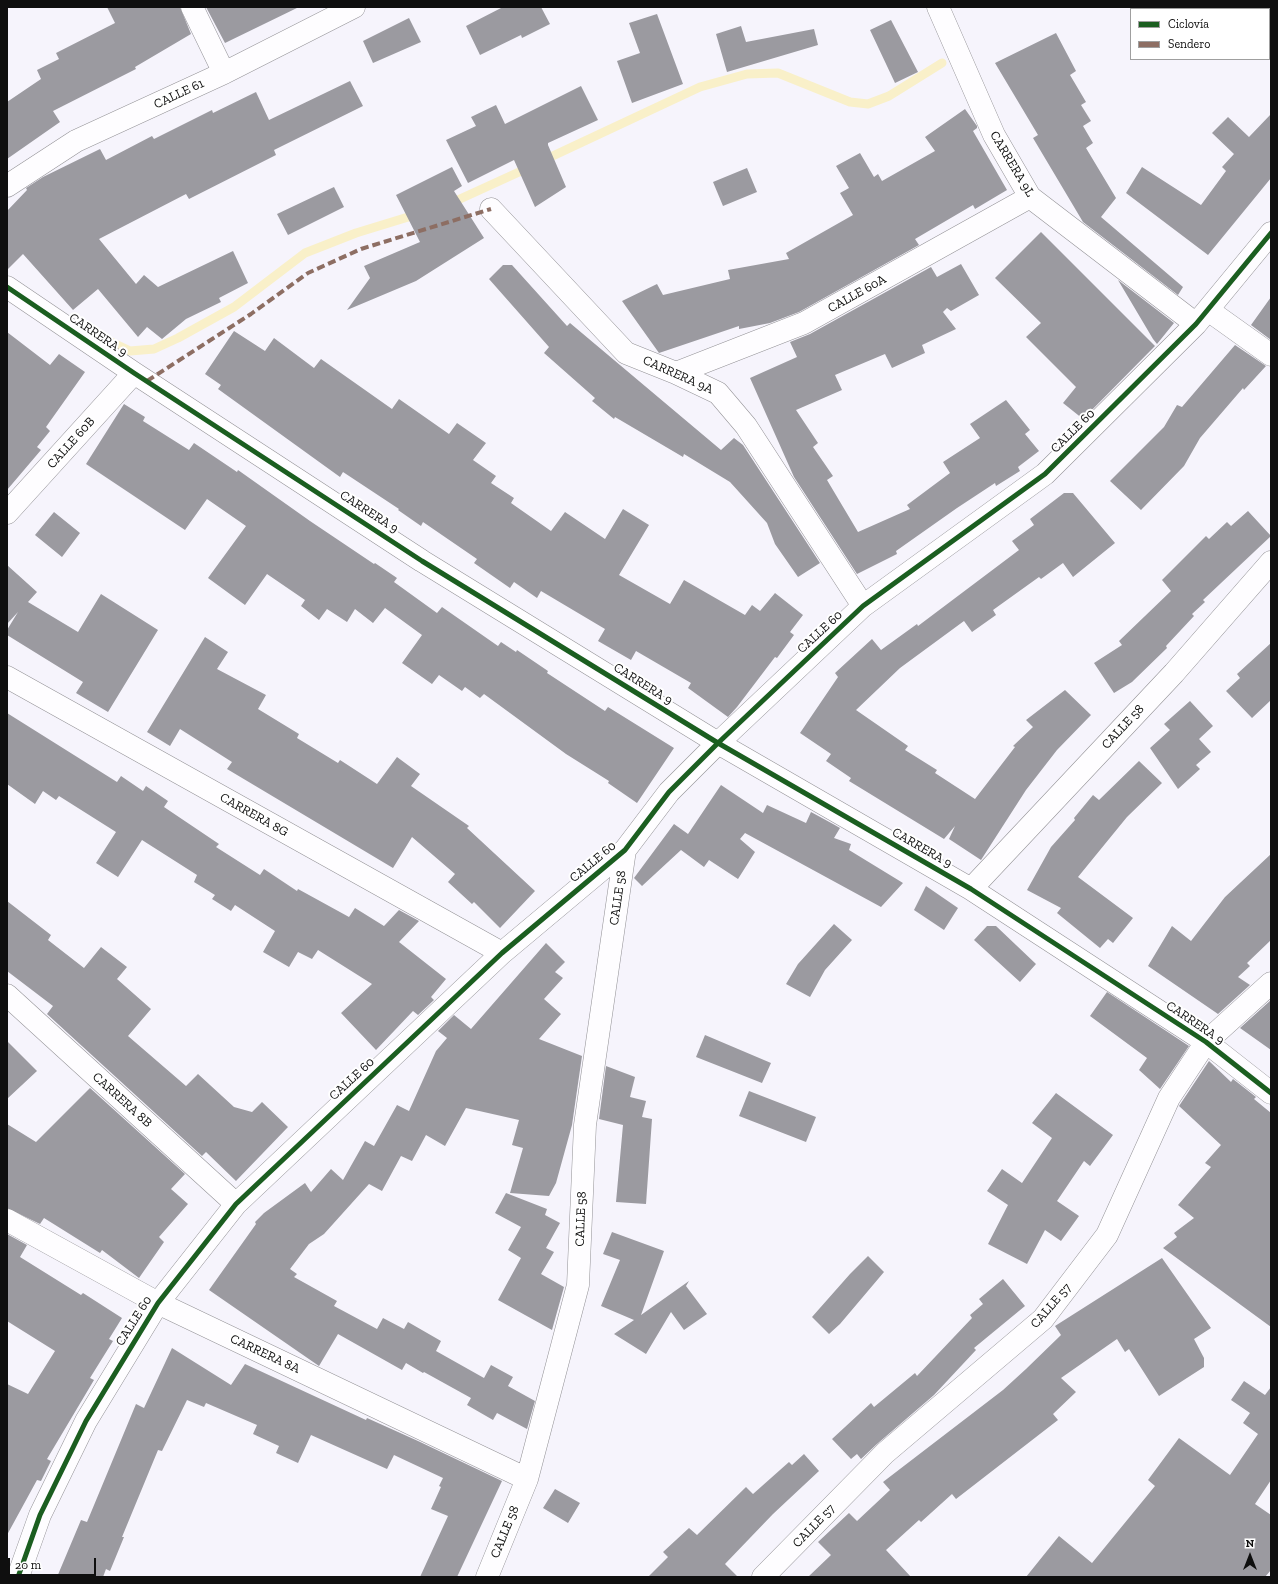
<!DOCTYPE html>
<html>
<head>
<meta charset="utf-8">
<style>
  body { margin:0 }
  #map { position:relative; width:1278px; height:1584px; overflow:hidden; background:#f6f4fc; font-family:"Zilla Slab",serif }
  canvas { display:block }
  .frame { position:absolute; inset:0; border:8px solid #0f0f0f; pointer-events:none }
  .legend { position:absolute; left:1130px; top:8px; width:140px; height:52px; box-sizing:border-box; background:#fff; border:1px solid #9f9f9f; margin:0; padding:5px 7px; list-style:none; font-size:12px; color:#0f0f0f }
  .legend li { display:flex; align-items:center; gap:8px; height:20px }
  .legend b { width:20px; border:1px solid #9f9f9f }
  .north { position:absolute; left:1230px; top:1536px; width:40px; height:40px; -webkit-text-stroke:3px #fff; paint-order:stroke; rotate:0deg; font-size:11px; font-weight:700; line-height:16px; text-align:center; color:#0f0f0f }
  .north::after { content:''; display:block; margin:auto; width:14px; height:18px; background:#0f0f0f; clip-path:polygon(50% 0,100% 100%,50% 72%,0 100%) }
  .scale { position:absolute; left:8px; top:1558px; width:88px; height:18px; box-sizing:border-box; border:2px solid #0f0f0f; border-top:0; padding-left:5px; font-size:12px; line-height:14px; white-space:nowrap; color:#0f0f0f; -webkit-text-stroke:3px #fff; paint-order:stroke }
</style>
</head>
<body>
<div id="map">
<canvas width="1278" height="1584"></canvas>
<div class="frame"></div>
<ul class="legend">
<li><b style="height:5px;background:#1b5e20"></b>Ciclovía</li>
<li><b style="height:5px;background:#8d6e63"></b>Sendero</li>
</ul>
<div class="north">N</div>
<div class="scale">20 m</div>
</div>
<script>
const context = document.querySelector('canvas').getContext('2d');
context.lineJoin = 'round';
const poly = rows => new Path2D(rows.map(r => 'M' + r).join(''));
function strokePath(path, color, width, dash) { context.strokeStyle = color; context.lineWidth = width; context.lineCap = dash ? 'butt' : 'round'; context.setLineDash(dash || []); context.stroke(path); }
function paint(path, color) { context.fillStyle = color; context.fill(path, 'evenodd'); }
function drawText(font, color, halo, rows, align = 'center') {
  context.font = font + ' "Zilla Slab",serif'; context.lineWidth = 4; context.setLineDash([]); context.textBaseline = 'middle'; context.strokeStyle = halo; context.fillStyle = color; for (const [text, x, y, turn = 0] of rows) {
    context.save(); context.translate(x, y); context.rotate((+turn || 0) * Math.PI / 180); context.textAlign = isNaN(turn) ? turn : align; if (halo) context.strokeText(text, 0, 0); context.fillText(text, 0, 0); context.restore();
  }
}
const stream = poly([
  [542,161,700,87,747,74,778,73,850,102,868,104,889,96,942,63],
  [449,204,530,167],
  [86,328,109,341,130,351,154,349,178,338,234,307,305,253,356,233,418,214]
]);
const building = poly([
  [107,7,180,7,191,34,135,67,136,69,53,111,60,122,7,159,7,102,41,79,37,70,59,59,56,53,115,23],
  [206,7,299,7,225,43],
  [503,7,541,7,550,24,522,38,521,35,480,55,466,26],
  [657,14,683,84,632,103,617,61,640,53,629,23],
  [409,18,421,42,373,63,363,41],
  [891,20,918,72,895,83,870,30],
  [741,26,746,42,814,29,818,45,727,72,716,34],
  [1056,33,1076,71,1070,75,1086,102,1081,105,1091,121,1083,126,1093,143,1086,148,1116,198,1101,217,1183,287,1178,295,1083,222,1033,138,1038,135,995,63],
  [350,81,363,106,274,150,276,155,189,199,186,194,99,239,136,284,144,275,158,287,233,251,248,283,219,298,221,302,186,319,162,339,147,327,138,337,98,289,73,310,23,254,7,270,7,211,27,190,26,188,43,177,100,149,106,160,152,136,154,139,212,110,213,113,256,92,269,120],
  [581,86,598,120,548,143,548,145,566,187,535,207,514,160,468,183,446,140,476,126,471,117,496,105,505,124],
  [965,109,977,126,977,128,973,131,1007,190,975,209,973,205,915,239,919,245,799,312,770,323,739,329,739,326,659,353,622,301,657,284,663,295,730,279,728,270,789,259,786,253,853,215,840,193,849,188,836,166,860,153,874,177,878,174,882,181,935,151,925,137],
  [1271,114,1271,178,1208,255,1126,193,1142,167,1201,205,1226,171,1222,167,1234,154,1212,133,1228,117,1249,137],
  [452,167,462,186,454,191,484,238,416,281,347,310,370,278,364,266,420,242,396,195],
  [747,168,757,192,723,206,713,182],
  [334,187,344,207,288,235,277,214],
  [1041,232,1155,346,1083,419,1063,403,1076,387,1026,337,1041,323,995,278],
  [961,264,979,295,951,311,947,308,943,312,956,329,922,345,925,353,892,368,885,354,835,375,842,390,796,410,818,443,813,447,833,476,827,480,858,532,910,509,907,505,950,473,943,462,980,438,970,424,1006,400,1030,430,1025,434,1039,451,1018,467,1020,471,996,486,995,483,957,508,896,551,897,554,857,574,794,477,750,378,797,357,790,342,810,334,931,267,937,277],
  [503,265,512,265,567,326,570,323,721,450,734,438,743,445,820,563,798,577,775,544,767,523,730,482,684,454,683,457,615,417,614,419,592,401,595,398,544,353,549,347,489,279],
  [1118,280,1174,323,1157,344,1153,339],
  [1271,297,1271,340,1251,325],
  [234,331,265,351,274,338,314,368,321,359,392,409,399,399,449,434,457,423,486,443,473,460,496,476,491,483,514,498,511,503,551,531,565,512,605,539,623,509,649,525,619,575,670,604,684,580,745,615,752,605,760,611,775,593,803,615,790,632,794,635,777,658,775,657,737,707,728,717,688,688,691,683,636,651,631,660,598,641,605,629,541,591,537,598,514,582,510,588,474,563,477,559,423,522,421,526,398,510,399,509,343,472,340,477,218,389,221,385,205,374],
  [7,332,50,365,59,354,85,372,46,427,50,431,37,447,41,450,7,490],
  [1235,345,1266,366,1244,390,1243,388,1200,438,1184,466,1141,510,1110,481,1164,427,1177,405,1182,407],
  [124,404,145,417,143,421,189,450,194,443,237,472,238,470,310,521,374,564,375,563,397,578,394,582,437,613,442,607,498,646,501,642,516,652,517,650,548,671,547,673,605,711,608,707,674,748,637,803,608,783,609,781,566,754,484,694,480,698,465,687,462,691,439,675,432,684,402,663,422,635,385,608,373,623,355,609,347,622,327,609,319,620,301,606,305,600,267,574,245,605,208,578,246,526,207,499,185,530,86,464],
  [1064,493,1073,493,1115,543,1073,577,1063,563,1041,579,1039,577,993,610,996,615,972,632,964,621,900,668,856,710,908,746,905,750,937,770,935,773,975,799,1015,747,1013,746,1033,727,1026,720,1065,690,1091,715,1057,750,1026,790,981,860,949,839,955,826,944,839,849,781,851,778,826,761,831,754,800,733,838,677,835,673,872,639,881,650,917,624,918,626,1019,550,1012,541,1034,525,1030,519],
  [1248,511,1271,536,1203,600,1205,602,1192,614,1194,616,1166,646,1167,648,1132,682,1114,693,1094,663,1122,645,1119,641,1171,591,1162,580,1206,536,1209,539,1227,522,1231,526],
  [54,512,80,533,62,557,35,535],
  [7,565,37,592,28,602,78,632,101,594,158,630,108,712,76,693,83,682,7,635,7,630,18,612,7,624],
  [205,637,228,652,217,669,266,695,258,709,299,734,297,738,338,763,340,760,377,784,397,757,420,774,411,786,469,826,467,828,535,891,500,928,474,902,472,904,448,882,455,874,412,837,393,868,227,769,232,762,180,729,170,746,147,732],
  [1271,643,1271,700,1252,718,1226,691,1240,678,1237,674],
  [1190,701,1213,726,1199,739,1211,752,1196,765,1200,769,1178,789,1150,748,1170,730,1164,724],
  [7,713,117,782,121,776,143,791,146,786,168,801,164,807,219,844,216,847,260,875,264,869,297,891,298,889,349,917,355,908,384,926,399,910,419,921,399,942,446,979,431,997,434,1000,418,1015,413,1011,376,1050,341,1013,372,984,318,950,312,959,298,952,289,967,263,952,275,931,235,905,231,911,212,899,215,895,194,882,197,875,142,840,118,877,96,863,116,832,59,796,56,800,43,791,35,804,7,784],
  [1139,761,1162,783,1127,817,1078,877,1133,918,1113,943,1108,939,1100,948,1057,913,1061,908,1027,890,1051,847,1075,820,1074,818,1093,795,1099,800],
  [721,785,763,813,767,805,806,823,811,812,833,824,840,828,834,838,851,844,849,850,903,883,881,907,745,833,740,839,755,852,738,879,709,860,704,867,681,850,642,886,634,878,674,824,688,834],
  [1271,854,1271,940,1247,963,1250,966,1238,977,1250,985,1218,1014,1148,966,1172,926,1191,941,1225,897],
  [926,886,958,908,944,930,914,910],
  [7,901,51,935,48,940,84,968,101,947,127,967,117,979,151,1009,128,1036,186,1086,198,1074,234,1107,252,1112,262,1102,288,1127,236,1181,206,1152,202,1156,47,1014,53,1006,7,971],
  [834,924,852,940,825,970,810,997,786,984,798,964],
  [987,926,996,926,1036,964,1020,982,974,940],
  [546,943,565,962,555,972,563,978,544,999,561,1014,539,1039,582,1056,572,1125,556,1183,549,1196,510,1193,523,1148,512,1145,519,1120,466,1108,445,1146,426,1135,412,1161,401,1156,382,1191,369,1184,324,1234,309,1244,290,1269,297,1274,294,1277,337,1301,334,1306,377,1329,383,1318,404,1329,408,1322,441,1341,436,1351,484,1378,491,1365,513,1377,508,1386,535,1401,527,1429,497,1413,493,1420,467,1405,471,1398,424,1372,423,1373,406,1363,402,1370,338,1334,319,1366,209,1290,256,1224,255,1222,264,1213,305,1183,311,1192,331,1169,343,1180,365,1141,374,1146,397,1105,409,1111,436,1051,447,1038,438,1031,454,1015,471,1029],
  [1107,992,1189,1046,1160,1089,1139,1070,1147,1058,1090,1016],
  [1271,1000,1271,1050,1240,1028],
  [705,1035,771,1063,762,1083,696,1057],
  [7,1041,37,1071,7,1099],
  [1209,1061,1231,1082,1233,1079,1256,1097,1254,1099,1271,1113,1271,1327,1163,1248,1177,1237,1174,1233,1194,1218,1178,1205,1211,1167,1205,1163,1221,1145,1179,1106],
  [606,1066,635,1077,630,1097,646,1101,642,1117,652,1119,646,1204,616,1202,623,1125,599,1119],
  [90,1088,185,1174,171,1189,188,1204,159,1237,164,1242,139,1278,102,1250,100,1253,44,1218,40,1224,7,1208,7,1124,36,1142],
  [749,1091,816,1117,806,1142,739,1116],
  [1056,1093,1113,1135,1090,1166,1084,1161,1057,1201,1079,1216,1061,1241,1045,1230,1027,1264,988,1244,1008,1205,987,1191,1002,1169,1022,1183,1052,1138,1032,1123],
  [506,1193,547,1209,545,1215,560,1223,546,1248,554,1252,541,1274,564,1287,552,1330,498,1300,521,1258,508,1250,521,1227,495,1213],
  [612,1232,664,1251,641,1315,689,1281,686,1286,707,1314,684,1330,671,1312,646,1354,614,1334,634,1320,601,1306,620,1260,603,1254],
  [7,1234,27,1245,20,1257,81,1295,83,1293,122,1318,109,1339,113,1341,90,1378,94,1380,47,1459,51,1461,41,1481,37,1480,7,1535,7,1384,28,1394,55,1351,7,1321],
  [868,1256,884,1272,840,1324,829,1334,812,1317,850,1274],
  [1162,1258,1211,1328,1194,1339,1204,1358,1204,1367,1159,1396,1129,1349,1125,1352,1117,1339,1061,1378,1076,1392,1053,1414,1058,1420,956,1499,952,1494,921,1522,919,1520,886,1550,911,1577,808,1577,831,1555,818,1542,849,1513,857,1521,890,1490,883,1482,1003,1390,1026,1369,1061,1335,1055,1326],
  [1003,1279,1025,1306,974,1348,976,1350,934,1395,877,1444,861,1459,857,1454,851,1459,832,1439,871,1403,874,1407,915,1373,917,1376,972,1318,970,1315,983,1304,979,1299],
  [172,1348,231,1385,245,1364,366,1420,367,1418,418,1441,502,1481,457,1577,420,1577,448,1516,431,1509,441,1487,439,1486,443,1478,394,1455,387,1469,311,1435,298,1463,276,1453,279,1446,253,1434,257,1425,206,1403,204,1407,187,1400,162,1451,158,1450,122,1537,124,1537,110,1571,106,1569,103,1577,57,1577,81,1520,87,1522,136,1404,144,1408],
  [1244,1381,1265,1395,1271,1387,1271,1480,1255,1504,1271,1515,1271,1570,1265,1577,1026,1577,1059,1536,1092,1563,1155,1486,1148,1480,1179,1438,1230,1475,1258,1434,1243,1423,1250,1413,1231,1400],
  [804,1454,819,1471,773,1514,725,1564,738,1577,648,1577,668,1557,663,1552,689,1528,697,1535,746,1487,753,1494,789,1462,792,1465],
  [555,1489,580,1503,568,1523,543,1508]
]);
const minor = poly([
  [192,7,224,73],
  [938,7,994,135,1030,197,1196,324],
  [7,186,76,141,224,73,354,7],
  [491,209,626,353,676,373,718,393,746,426,863,606],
  [7,287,134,373,422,561,718,743,971,889,1206,1042,1271,1093],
  [1208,310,1271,355],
  [676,373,804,323,1030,197],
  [7,513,134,373],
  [7,677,502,953],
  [971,889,1174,673,1271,562],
  [7,995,236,1204],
  [7,1220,158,1303,527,1479],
  [18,1577,40,1515,86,1421,158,1303,236,1204,502,953,625,850,669,792,718,743,863,606,1045,474,1196,324,1271,233],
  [487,1577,527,1479,578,1285,585,1125,625,850],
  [763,1577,885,1453,1043,1319,1107,1235,1169,1098,1206,1042,1271,983]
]);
const quiet = poly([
  [147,381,251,314,308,273,361,249,491,209]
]);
const cycleway = poly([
  [7,287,134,373,422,561,718,743,971,889,1206,1042,1271,1093],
  [18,1577,40,1515,86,1421,158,1303,236,1204,502,953,625,850,669,792,718,743,863,606,1045,474,1196,324,1271,233]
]);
const streetNames = [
  ["CALLE 61",179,94,-25],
  ["CARRERA 9L",1012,164,59],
  ["CALLE 60A",857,294,-29],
  ["CARRERA 9",98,335,34],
  ["CARRERA 9A",678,375,24],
  ["CALLE 60",1073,431,-45],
  ["CALLE 60B",71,443,-48],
  ["CARRERA 9",369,512,33],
  ["CALLE 60",820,632,-43],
  ["CARRERA 9",643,684,32],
  ["CALLE 58",1123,727,-47],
  ["CARRERA 8G",254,815,29],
  ["CARRERA 9",922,848,30],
  ["CALLE 60",593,862,-40],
  ["CALLE 58",618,898,-82],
  ["CARRERA 9",1195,1023,34],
  ["CALLE 60",352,1079,-43],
  ["CARRERA 8B",122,1100,42],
  ["CALLE 58",581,1219,-88],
  ["CALLE 57",1051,1306,-49],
  ["CALLE 60",134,1321,-58],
  ["CARRERA 8A",265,1354,25],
  ["CALLE 57",814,1526,-46],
  ["CALLE 58",505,1532,-68]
];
strokePath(stream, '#f9f0c9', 9);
paint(building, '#9b9aa0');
strokePath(minor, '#939296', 23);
strokePath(minor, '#fefdff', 22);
strokePath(quiet, '#8d6e63', 4, [8, 4]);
strokePath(cycleway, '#1b5e20', 5);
drawText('13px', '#0f0f0f', '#fff', streetNames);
</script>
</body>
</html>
